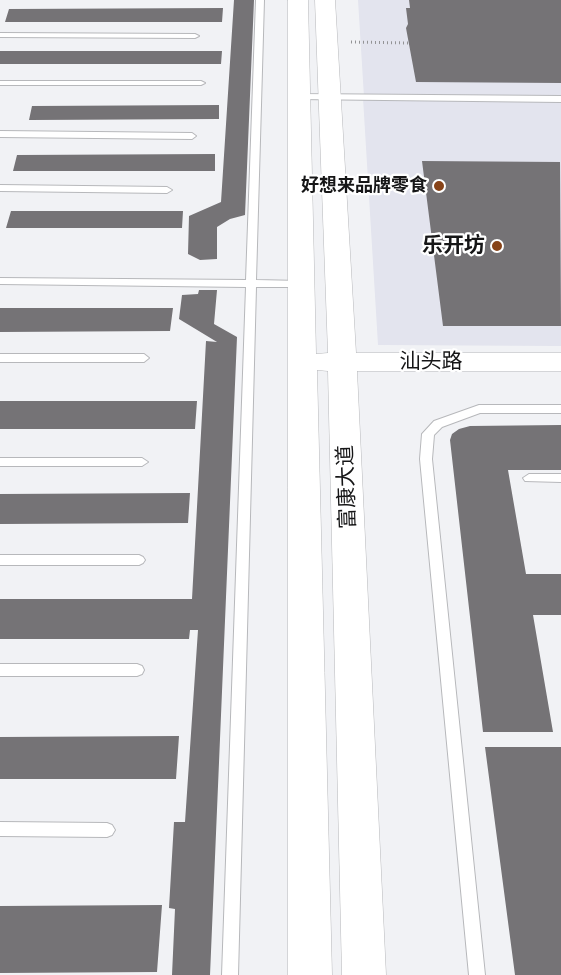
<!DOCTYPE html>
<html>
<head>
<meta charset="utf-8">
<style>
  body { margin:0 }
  canvas { display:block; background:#f1f2f5 }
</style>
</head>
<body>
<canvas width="561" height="975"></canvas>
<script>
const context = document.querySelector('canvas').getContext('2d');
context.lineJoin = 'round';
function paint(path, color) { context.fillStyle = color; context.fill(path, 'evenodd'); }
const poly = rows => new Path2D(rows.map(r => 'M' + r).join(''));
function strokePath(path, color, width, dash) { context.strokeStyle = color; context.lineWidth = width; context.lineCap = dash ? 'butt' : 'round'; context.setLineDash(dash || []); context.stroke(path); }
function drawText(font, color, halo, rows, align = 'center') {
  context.font = font + ' Inter,"Noto Sans SC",sans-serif'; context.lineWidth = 4.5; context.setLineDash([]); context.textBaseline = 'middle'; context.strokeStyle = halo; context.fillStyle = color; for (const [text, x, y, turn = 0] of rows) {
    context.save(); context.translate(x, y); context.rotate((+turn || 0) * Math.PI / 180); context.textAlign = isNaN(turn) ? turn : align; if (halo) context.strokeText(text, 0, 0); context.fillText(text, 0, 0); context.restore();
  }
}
const built = poly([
  [358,0,561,0,561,99,364,97],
  [363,98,561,100,561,346,378,345]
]);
const building = poly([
  [234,0,254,0,245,215,230,219,217,227,217,259,200,260,188,254,189,216,221,202],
  [409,0,561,0,561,83,416,82,406,28,408,24,406,8,410,8],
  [223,8,222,22,5,22,9,9],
  [0,51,222,51,221,64,0,64],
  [219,105,219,119,29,120,32,106],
  [215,154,215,171,13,171,17,155],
  [422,161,560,162,561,326,443,326],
  [11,211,183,211,182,228,6,228],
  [199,290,217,290,214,324,237,337,210,975,172,975,175,909,169,908,174,822,185,822,198,630,190,630,189,639,0,639,0,599,192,599,206,341,217,342,179,319,182,295,198,294],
  [0,308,173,308,170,331,0,332],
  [0,401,197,401,195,429,0,429],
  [561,425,561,470,508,470,526,574,561,574,561,615,533,615,553,732,483,732,450,440,452,434,459,429,470,426],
  [190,493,188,523,0,524,0,494],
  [179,736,176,779,0,779,0,737],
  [485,747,561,747,561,975,515,975],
  [162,905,157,972,0,973,0,906]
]);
const path = poly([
  [351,42,408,43]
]);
const lane = poly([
  [256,0,264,0,256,280,301,281,306,284,301,287,256,287,238,975,222,975,246,287,0,284,0,278,246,280,256,0],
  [0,33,195,34,199,36,195,38,0,37,0,33],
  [0,81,201,81,205,83,201,85,0,85,0,81],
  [299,94,561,96,561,102,296,99,296,95,299,94],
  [0,131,192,133,196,136,192,139,0,137,0,131],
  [0,185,167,187,172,190,167,193,0,191,0,185],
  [0,354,144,354,149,358,144,362,0,362,0,354],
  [479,405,561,405,561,413,480,413,442,427,434,435,432,459,485,975,469,975,420,459,422,434,434,421,479,405],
  [0,458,142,458,148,462,142,466,0,466,0,458],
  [529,474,561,474,561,482,525,481,523,478,529,474],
  [0,555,139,555,143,557,145,560,143,563,139,565,0,565,0,555],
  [0,664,137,664,142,666,144,670,142,674,137,676,0,676,0,664],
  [0,822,107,823,112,825,115,830,112,835,107,837,0,836,0,822]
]);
const secondary = poly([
  [288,0,308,0,316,354,328,353,315,0,335,0,356,353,561,353,561,371,357,371,386,975,342,975,328,371,317,370,332,975,288,975,288,0]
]);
const markers = [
  [439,186,6,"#874318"],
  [497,246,6,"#874318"]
];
const farPoinames = [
  ["好想来品牌零食",427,186]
];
const poiNames = [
  ["乐开坊",485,246]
];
const streetNames = [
  ["汕头路",431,362],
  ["富康大道",347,487,-92]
];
paint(built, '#e3e4ee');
paint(building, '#757376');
strokePath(lane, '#b7b8bb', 2);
strokePath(secondary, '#b7b8bb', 1);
strokePath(path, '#939395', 3, [1, 3]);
paint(lane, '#fff');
paint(secondary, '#fff');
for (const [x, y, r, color] of markers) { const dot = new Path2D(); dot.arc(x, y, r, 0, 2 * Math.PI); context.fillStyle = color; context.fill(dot); strokePath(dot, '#fff', 2); }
drawText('bold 18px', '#161617', '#fff', farPoinames, 'right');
drawText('bold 21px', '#161617', '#fff', poiNames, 'right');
drawText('21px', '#161617', '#fff', streetNames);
</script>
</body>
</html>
